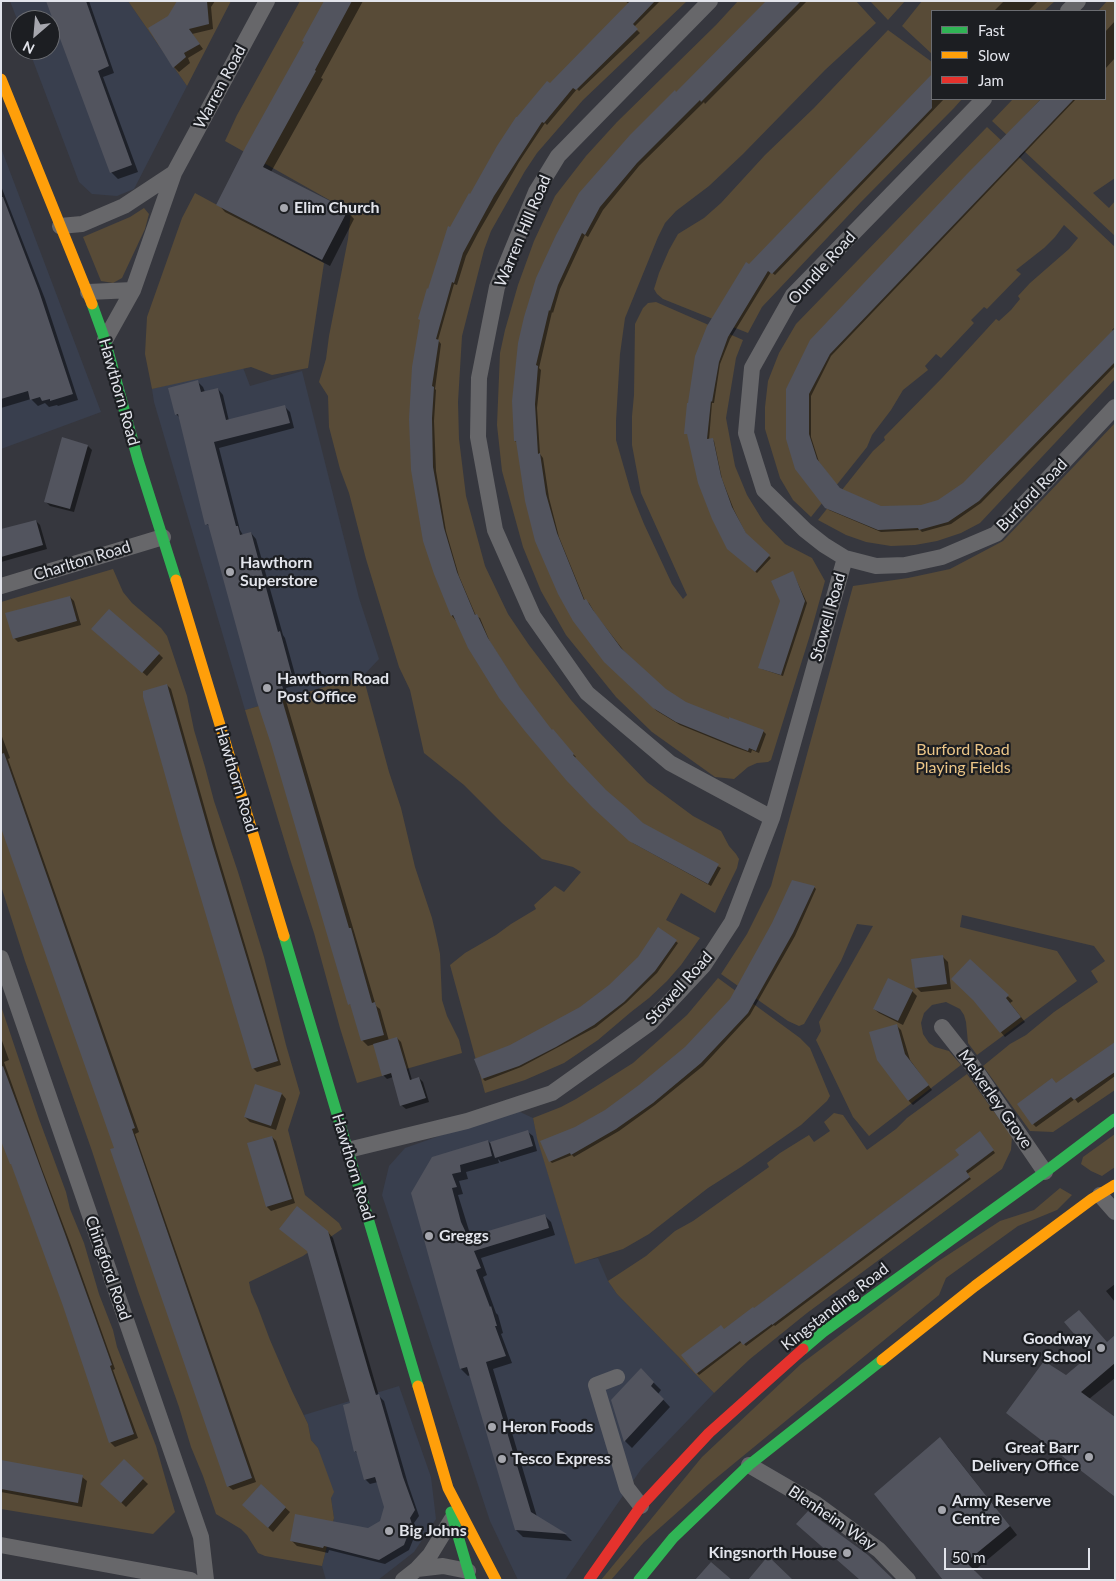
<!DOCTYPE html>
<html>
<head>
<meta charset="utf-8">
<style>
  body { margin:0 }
  #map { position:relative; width:1116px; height:1581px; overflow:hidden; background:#36373e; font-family:Lato,sans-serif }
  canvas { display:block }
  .frame { position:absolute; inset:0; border:2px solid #e2e4eb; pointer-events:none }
  .legend { position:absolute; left:931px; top:10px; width:175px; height:90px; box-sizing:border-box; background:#1c1e22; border:1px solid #6b6d72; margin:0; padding:6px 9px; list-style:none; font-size:15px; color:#e2e4eb }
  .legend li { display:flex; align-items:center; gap:10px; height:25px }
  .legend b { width:25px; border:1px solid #6b6d72 }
  .north { position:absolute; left:10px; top:10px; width:50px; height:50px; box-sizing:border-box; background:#1c1e22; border:1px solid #6b6d72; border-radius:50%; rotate:207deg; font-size:14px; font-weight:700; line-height:20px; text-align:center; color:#e2e4eb }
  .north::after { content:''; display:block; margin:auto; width:18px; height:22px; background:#a6a7ae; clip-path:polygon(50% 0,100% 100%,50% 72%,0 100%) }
  .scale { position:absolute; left:944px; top:1548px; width:146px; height:22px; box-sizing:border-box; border:2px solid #e2e4eb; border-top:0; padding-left:6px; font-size:15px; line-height:18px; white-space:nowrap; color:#e2e4eb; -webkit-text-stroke:4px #1c1e22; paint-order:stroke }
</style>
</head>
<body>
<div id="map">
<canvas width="1116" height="1581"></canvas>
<div class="frame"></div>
<ul class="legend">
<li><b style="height:6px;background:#30b455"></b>Fast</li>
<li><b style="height:6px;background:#ff9f0a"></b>Slow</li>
<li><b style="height:6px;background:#e5322d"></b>Jam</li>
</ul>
<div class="north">N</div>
<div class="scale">50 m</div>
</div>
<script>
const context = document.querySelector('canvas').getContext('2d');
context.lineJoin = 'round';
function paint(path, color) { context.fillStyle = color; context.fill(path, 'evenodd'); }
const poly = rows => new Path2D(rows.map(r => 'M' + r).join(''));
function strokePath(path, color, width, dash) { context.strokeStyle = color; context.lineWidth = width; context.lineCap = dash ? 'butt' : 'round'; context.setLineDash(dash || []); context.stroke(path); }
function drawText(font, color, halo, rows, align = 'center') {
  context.font = font + ' Lato,sans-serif'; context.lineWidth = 4.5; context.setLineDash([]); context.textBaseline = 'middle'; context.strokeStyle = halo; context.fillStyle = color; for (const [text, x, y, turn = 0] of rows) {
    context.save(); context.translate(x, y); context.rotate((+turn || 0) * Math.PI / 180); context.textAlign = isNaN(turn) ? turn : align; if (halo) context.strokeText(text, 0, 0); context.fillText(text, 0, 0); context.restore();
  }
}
const built = poly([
  [10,1,128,1,187,86,134,189,117,196,92,194,79,182,29,50,50,50,50,20,20,20,20,27],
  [1,148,101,412,1,449],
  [242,365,250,386,302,371,359,598,379,659,363,676,245,710,154,402,152,389],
  [518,1111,533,1118,537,1136,575,1263,598,1258,608,1281,617,1294,714,1393,642,1468,565,1580,518,1580,490,1521,382,1195,389,1166,405,1148,493,1117],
  [399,1386,431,1477,436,1519,414,1552,378,1580,326,1580,322,1566,334,1518,331,1498,318,1448,311,1440,308,1424,304,1415]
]);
const green = poly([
  [128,1,231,1,187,86],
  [300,1,687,1,583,100,537,153,525,171,491,231,484,250,462,336,458,402,459,439,466,496,485,566,508,614,529,645,571,700,599,732,647,782,693,816,721,831,729,846,736,854,739,859,737,868,715,913,681,893,666,920,700,938,681,965,667,981,649,998,631,1012,598,1040,564,1063,525,1080,485,1093,450,965,465,953,496,935,511,924,536,909,534,905,555,886,564,892,581,872,573,867,542,859,502,823,464,785,424,753,410,690,399,667,366,559,349,493,340,469,329,427,328,396,319,382,326,359,329,336,348,239,352,202,340,206,225,141,237,115],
  [738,1,856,1,876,23,825,70,743,154,709,186,676,211,665,223,658,237,625,318,620,354,616,421,616,440,631,492,644,524,672,584,683,599,687,595,641,493,632,445,632,416,634,395,635,324,643,308,648,303,656,302,743,340,736,358,726,418,735,466,747,495,763,521,785,544,812,558,825,581,810,635,771,760,768,762,757,763,748,767,734,779,715,777,652,732,616,697,566,635,541,591,523,547,502,471,497,425,500,353,505,330,518,285,534,241,555,196,586,156,617,122,716,25],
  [870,1,905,1,888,20],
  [922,1,1055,1,1044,11,932,11,932,54,902,26],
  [1107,1,1115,1,1115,178,1093,193,1109,208,1115,201,1115,236,992,121,1013,99,1105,99,1105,11,1098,11],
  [888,30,932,62,932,99,962,99,954,108,861,202,762,307,748,333,663,299,657,294,654,289,659,273,669,250,678,234,704,218,721,203,765,155,814,108],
  [987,127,1115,247,1115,379,980,523,961,533,937,541,915,545,891,546,866,542,846,535,818,520,873,451,885,440,884,437,942,378,996,319,999,321,1011,310,1020,299,1018,296,1030,283,1069,249,1078,238,1064,225,1055,237,1044,248,1016,270,1021,274,987,309,984,307,971,320,974,323,941,358,936,354,925,366,928,370,903,390,891,410,872,435,867,447,811,517,793,500,780,478,765,429,765,407,768,381,779,353,796,324],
  [195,193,324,263,308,368,272,375,251,367,152,389,145,354,147,317,182,218],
  [144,208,149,214,145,229,122,278,113,283,101,281,83,237,130,217],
  [1115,423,1115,1090,1053,1132,1030,1131,983,1066,1010,1044,1026,1035,1054,1012,1098,982,1091,971,1105,961,1094,946,962,915,960,927,1057,951,1077,981,977,1055,968,1043,966,1022,964,1015,960,1009,946,1002,932,1005,924,1013,921,1023,923,1034,929,1043,935,1047,949,1051,961,1065,869,1136,853,1117,816,1040,821,1031,819,1022,873,926,857,924,841,961,804,1024,799,1026,788,1021,721,974,747,934,771,886,853,586,908,578,950,569,1003,541],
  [113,569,123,592,132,603,161,628,167,636,187,696,194,730,205,767,214,801,238,872,264,957,286,1045,300,1093,288,1130,305,1195,339,1223,342,1229,303,1256,249,1282,251,1292,258,1308,270,1340,292,1391,308,1424,311,1440,318,1448,334,1492,331,1498,334,1518,322,1566,265,1556,258,1553,247,1535,241,1529,216,1514,203,1476,191,1447,179,1407,138,1291,92,1151,25,961,1,886,1,602],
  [363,676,389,772,401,808,415,867,432,918,436,935,440,954,442,1000,447,1016,459,1040,462,1053,357,1083,340,1028,314,933,290,859,245,710],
  [718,978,800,1038,810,1048,830,1096,827,1101,801,1125,741,1167,708,1188,649,1234,623,1249,575,1264,537,1138,533,1118,561,1107,576,1099,633,1063,687,1015],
  [1,1006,39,1119,66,1192,70,1209,84,1243,99,1294,113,1330,117,1347,156,1446,175,1512,153,1534,1,1509],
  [967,1074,1012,1137,1011,1150,1002,1169,807,1313,750,1359,714,1393,617,1294,608,1281,646,1256,675,1231,693,1221,769,1167,767,1163,780,1153,809,1135,814,1142,830,1131,824,1122,834,1113,843,1115,867,1150,896,1129,907,1118],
  [1115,1134,1115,1167,1102,1176,1091,1171,1081,1164,1083,1157],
  [1060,1188,1072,1195,1057,1210,1018,1226,946,1278,939,1295,709,1484,644,1542,611,1580,601,1580,702,1457,801,1364,937,1262,1000,1221,1034,1210]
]);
const shadow = poly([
  [46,1,89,1,114,73,103,77,138,172,118,179,111,172,49,4],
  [178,1,215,1,211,7,213,29,192,34,203,49,188,58,190,63,179,72,174,67,150,29,169,17],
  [325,1,363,1,321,78,323,79,271,172,347,211,354,219,330,266,225,212,218,204,305,42],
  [625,1,660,1,634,27,640,33,579,91,577,89,547,125,545,123,519,162,478,233,466,256,457,285,454,284,438,340,441,344,435,389,436,390,434,421,436,471,446,531,459,576,476,616,480,618,490,642,522,692,552,732,576,757,574,758,606,791,642,824,721,868,711,886,633,843,452,616,424,540,429,290,450,229,471,195,550,85,629,4],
  [768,1,807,1,705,104,704,102,639,166,603,210,588,237,585,235,560,289,553,313,552,312,539,368,541,370,537,408,540,454,543,458,549,498,559,537,585,601,589,603,596,615,624,651,665,690,686,703,729,721,763,731,766,734,759,753,752,750,751,753,734,747,680,725,657,711,605,661,518,443,515,441,538,279,676,93],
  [1004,1,1038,1,1028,11,994,11],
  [1115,21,1115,58,1105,69,1105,32],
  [932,76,932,99,944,99,775,275,771,272,730,339,720,364,714,403,712,403,709,440,712,439,714,441,722,479,734,510,747,536,771,558,757,573,728,548,689,435,685,433,749,266],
  [1041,99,1076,99,831,356,811,396,811,437,819,462,840,490,881,507,922,506,939,501,964,484,1113,331,1112,330,1115,327,1115,366,981,503,951,524,922,532,920,530,881,532,829,510,796,468,811,341],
  [1,186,45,299,78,400,58,406,57,405,49,407,45,403,38,406,31,399,1,408],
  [198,382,203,387,205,392,218,389,223,395,229,421,285,407,290,412,294,428,219,448,240,530,243,535,251,533,256,539,283,635,285,638,298,685,286,688,289,700,286,701,376,1006,380,1009,389,1041,397,1038,401,1042,412,1080,419,1078,423,1082,429,1102,406,1109,401,1105,393,1077,387,1079,383,1075,375,1044,368,1046,362,1040,353,1007,350,1004,210,527,207,524,180,418,176,414],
  [88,446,92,450,74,512,50,506,46,502],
  [36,521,40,525,47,549,1,562,1,531],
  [793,573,807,603,783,676,762,669,760,667,781,601],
  [70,597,74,601,81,625,18,642,14,638],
  [97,633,159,654,163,658,147,676],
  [167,685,171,689,216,848,281,1065,257,1072,253,1068],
  [1,734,10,758,8,759,139,1132,135,1134,256,1482,233,1490,228,1486,115,1148,1,823],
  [814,887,816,889,795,936,750,1015,703,1066,655,1105,619,1131,574,1157,572,1155,552,1163,550,1161,575,1128,606,1111,639,1086,686,1048,731,1000],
  [659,929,678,943,657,973,626,1003,596,1027,521,1067,485,1081,483,1079,476,1059,511,1046,581,1008,610,986,639,958],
  [943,957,948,962,951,989,921,992,916,987],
  [970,961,1013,1001,1010,1003,1025,1022,1005,1037,974,1000],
  [912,991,917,996,903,1025,879,1013,874,1009],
  [896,1025,901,1030,910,1060,932,1090,913,1105,908,1100],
  [1,1038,9,1060,4,1062,42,1169,69,1240,115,1369,113,1370,138,1438,115,1447,110,1442,64,1306,1,1135],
  [1115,1043,1115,1076,1078,1103,1075,1099,1036,1127,1033,1124,1057,1084],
  [282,1094,286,1099,276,1130,250,1122,245,1117],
  [528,1132,533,1136,537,1151,501,1162,498,1159,499,1163,466,1172,468,1179,459,1181,463,1194,458,1195,471,1237,544,1215,551,1222,555,1235,481,1258,487,1275,483,1277,496,1313,498,1315,503,1333,501,1334,512,1363,493,1369,537,1517,566,1535,572,1541,523,1537,516,1530,470,1375,468,1376,461,1369,413,1193,488,1141,490,1143],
  [982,1135,995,1153,967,1174,971,1179,775,1326,774,1325,746,1346,742,1342,699,1375,697,1373,724,1331,960,1155],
  [272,1137,276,1141,295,1203,271,1211,267,1207],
  [328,1232,333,1238,374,1379,379,1396,384,1401,408,1484,419,1516,414,1523,417,1530,409,1550,385,1564,329,1550,328,1553,297,1546,292,1541,368,1529,381,1522,386,1507,378,1482,370,1484,365,1479,358,1454,355,1451,352,1404],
  [1115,1284,1115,1302,1106,1291],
  [1115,1337,1115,1378,1089,1399,1115,1418,1115,1497,1016,1420],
  [641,1370,661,1390,658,1394,670,1407,632,1448,625,1441],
  [940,1439,948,1447,1017,1535,974,1571,944,1580],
  [1,1461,82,1477,87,1481,82,1507,1,1492],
  [124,1461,148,1484,126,1507,102,1484],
  [261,1486,290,1512,273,1532,249,1510]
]);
const building = poly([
  [46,1,86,1,109,66,98,71,132,165,110,173],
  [177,1,207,1,209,24,189,29,200,44,184,53,186,57,173,68,148,28,168,16],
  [324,1,352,1,315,70,316,71,263,167,348,210,322,260,216,205,246,146,304,42,302,41],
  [630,1,655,1,633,24,638,29,576,90,573,88,544,123,542,122,494,196,463,253,454,283,452,282,436,339,439,340,432,386,434,387,432,418,433,467,444,528,457,572,475,615,477,614,488,638,520,688,552,730,553,729,574,754,573,755,606,790,627,808,643,823,719,864,708,884,629,841,592,807,566,780,524,730,499,698,468,648,453,615,451,616,434,574,423,541,411,470,409,419,412,367,420,320,418,319,427,288,428,289,448,226,450,227,469,193,470,194,497,146,516,117,517,117,547,81,550,83],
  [766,1,801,1,701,102,700,100,637,163,600,207,585,235,582,233,558,285,550,311,549,310,536,365,538,366,535,404,538,454,540,453,546,494,557,533,584,600,586,599,593,610,621,648,666,689,686,702,729,719,729,717,764,730,756,751,749,748,748,751,730,744,676,722,653,708,604,662,573,621,558,594,535,541,525,501,516,441,514,441,512,401,518,343,524,317,536,278,556,235,579,193,630,135,675,90,676,92],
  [932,74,932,108,772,274,768,271,728,337,719,362,712,402,711,401,707,439,713,438,721,476,732,507,746,533,770,555,755,572,727,549,712,519,698,483,687,434,684,434,687,403,688,403,695,356,707,326,746,262,749,264],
  [1041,99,1074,99,830,354,809,394,809,434,817,459,840,488,881,506,921,505,938,500,963,483,1115,328,1115,362,979,501,948,522,919,530,918,528,878,530,825,508,795,469,786,439,786,389,810,340,967,174],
  [1,197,3,197,39,291,73,394,50,401,50,399,42,401,40,397,30,400,28,391,1,399],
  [198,380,201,392,218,388,226,420,285,405,290,423,214,442,236,526,238,526,240,535,251,532,278,632,280,631,293,679,281,682,285,695,281,696,349,928,351,928,372,1003,375,1002,384,1035,361,1041,350,1004,348,1005,326,931,271,744,257,702,208,524,205,525,178,414,175,415,168,388],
  [62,437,88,445,70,509,44,502],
  [36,520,43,545,1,557,1,529],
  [793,571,805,601,781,675,758,668,780,601,771,581],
  [70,596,77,621,13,639,5,613],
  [109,609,160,653,142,673,91,629],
  [167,684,212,843,278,1061,252,1069,182,835,143,697,143,691],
  [4,753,135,1128,132,1129,252,1478,227,1487,110,1149,114,1148,1,828,1,754],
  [792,880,815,886,793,933,748,1013,701,1063,653,1103,616,1129,571,1155,570,1153,549,1162,540,1141,575,1127,589,1119,605,1110,639,1085,685,1047,730,999,772,923],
  [658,927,677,940,655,971,624,1002,594,1025,556,1047,519,1066,482,1079,474,1059,510,1045,580,1007,609,985,638,957],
  [943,955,947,984,915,988,911,959],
  [970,959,1009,995,1006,998,1021,1017,1000,1033,973,1000,951,979],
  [888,978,913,990,898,1021,873,1009],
  [897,1024,905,1054,929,1085,908,1101,877,1060,869,1032],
  [397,1037,410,1080,419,1077,426,1098,400,1106,391,1073,382,1076,373,1044],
  [1115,1042,1115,1072,1074,1100,1071,1097,1032,1125,1017,1104,1052,1078,1056,1083],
  [3,1066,65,1234,112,1365,110,1366,134,1434,109,1443,63,1306,11,1164,10,1164,1,1141,1,1067],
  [255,1084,282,1093,271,1126,244,1117],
  [528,1130,533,1146,495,1158,490,1142],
  [980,1131,994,1150,966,1171,970,1177,772,1325,772,1324,743,1345,740,1341,696,1374,681,1355,721,1325,724,1329,753,1307,754,1308,959,1155,955,1150],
  [272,1136,292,1199,266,1207,247,1143],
  [488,1140,492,1156,460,1165,461,1172,452,1174,457,1187,452,1188,461,1222,468,1237,545,1214,549,1228,474,1251,481,1268,476,1270,490,1307,491,1306,497,1326,495,1326,506,1356,486,1362,531,1512,567,1534,515,1530,467,1367,460,1369,411,1193,432,1157],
  [297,1206,328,1231,369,1372,376,1395,379,1394,403,1477,415,1510,410,1518,412,1524,404,1545,379,1560,324,1546,323,1548,290,1541,295,1514,368,1528,380,1521,384,1507,375,1477,364,1480,356,1451,354,1452,343,1405,350,1403,307,1251,279,1229],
  [1079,1310,1107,1342,1115,1335,1115,1363,1081,1392,1115,1417,1115,1497,1006,1413,1044,1361,1066,1375,1091,1354,1064,1322],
  [641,1368,654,1382,651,1386,664,1399,624,1442,611,1400],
  [940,1437,1010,1526,966,1562,984,1580,943,1580,874,1494],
  [124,1459,144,1478,121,1503,100,1484],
  [1,1460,83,1475,78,1503,1,1489],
  [261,1484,286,1507,268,1528,242,1505],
  [808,1511,868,1555,894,1580,860,1580,796,1524],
  [768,1556,793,1580,748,1580],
  [711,1562,732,1580,695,1580]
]);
const street = poly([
  [710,1,558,156,536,192,497,287,479,378,478,437,495,530,533,616,587,693,670,763,772,818],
  [1068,11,1078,1],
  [984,99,793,295,752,368,746,433,764,490,805,530,824,545,845,558,876,566,905,565,942,557,996,534,1115,407],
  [60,226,82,224,124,206,174,173],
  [88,292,133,290],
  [105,340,133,290,174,173,267,1],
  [1,586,163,537],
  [1,958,201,1537,206,1580],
  [942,1027,972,1065,1045,1172],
  [348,1150,467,1121,552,1093,650,1023,704,965,732,922,772,818,845,558],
  [1100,1195,1115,1212],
  [617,1377,596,1385,627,1488,641,1506],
  [749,1465,816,1504,879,1550,908,1580],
  [1,1545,191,1580],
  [417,1569,443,1566,468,1571],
  [403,1580,417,1569,430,1555,452,1519,458,1519]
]);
const fast = poly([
  [92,304,105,340,138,460,176,580],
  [284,936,418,1386],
  [803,1349,823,1332,1045,1172,1115,1119],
  [451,1512,471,1580],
  [639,1580,673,1538,749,1465,882,1360]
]);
const slow = poly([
  [1,79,92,304],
  [176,580,284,936],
  [882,1360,975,1286,1092,1199,1115,1185],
  [418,1386,448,1488,496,1580]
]);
const jam = poly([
  [589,1580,641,1506,709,1433,803,1349]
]);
const markers = [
  [284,208,5,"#a6a7ae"],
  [230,572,5,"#a6a7ae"],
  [267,688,5,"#a6a7ae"],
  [429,1236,5,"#a6a7ae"],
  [1101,1348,5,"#a6a7ae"],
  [492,1427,5,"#a6a7ae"],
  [1089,1457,5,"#a6a7ae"],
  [502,1459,5,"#a6a7ae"],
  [942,1510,5,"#a6a7ae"],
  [389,1531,5,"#a6a7ae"],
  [847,1553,5,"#a6a7ae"]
];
const streetNames = [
  ["Warren Road",220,87,-62],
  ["Warren Hill Road",523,231,-67],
  ["Oundle Road",822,268,-48],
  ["Hawthorn Road",119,392,74],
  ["Burford Road",1032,495,-46],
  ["Charlton Road",82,561,-17],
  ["Stowell Road",828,617,-74],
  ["Hawthorn Road",236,779,73],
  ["Stowell Road",679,988,-48],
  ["Melverley Grove",995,1099,55],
  ["Hawthorn Road",353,1167,73],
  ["Chingford Road",108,1268,71],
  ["Kingstanding Road",835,1307,-38],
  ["Blenheim Way",832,1518,34]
];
const poiNames = [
  ["Elim Church",294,208],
  ["Hawthorn",240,563],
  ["Superstore",240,581],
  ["Hawthorn Road",277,679],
  ["Post Office",277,697],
  ["Greggs",439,1236],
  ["Goodway",1091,1339,"right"],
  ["Nursery School",1091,1357,"right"],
  ["Heron Foods",502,1427],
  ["Great Barr",1079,1448,"right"],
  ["Delivery Office",1079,1466,"right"],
  ["Tesco Express",512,1459],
  ["Army Reserve",952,1501],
  ["Centre",952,1519],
  ["Big Johns",399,1531],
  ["Kingsnorth House",837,1553,"right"]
];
const parkNames = [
  ["Burford Road",963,750],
  ["Playing Fields",963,768]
];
paint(built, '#393f4e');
paint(green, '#584b37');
paint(shadow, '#0007');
paint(building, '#52545e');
strokePath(street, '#67676a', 16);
strokePath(fast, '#30b455', 11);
strokePath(slow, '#ff9f0a', 11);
strokePath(jam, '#e5322d', 11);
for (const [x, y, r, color] of markers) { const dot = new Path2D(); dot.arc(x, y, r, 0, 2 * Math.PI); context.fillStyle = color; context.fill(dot); strokePath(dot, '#1c1e22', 2); }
drawText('16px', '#e2e4eb', '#1c1e22', streetNames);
drawText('bold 16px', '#e2e4eb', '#1c1e22', poiNames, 'left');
drawText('16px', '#ebc587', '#1c1e22', parkNames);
</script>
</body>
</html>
